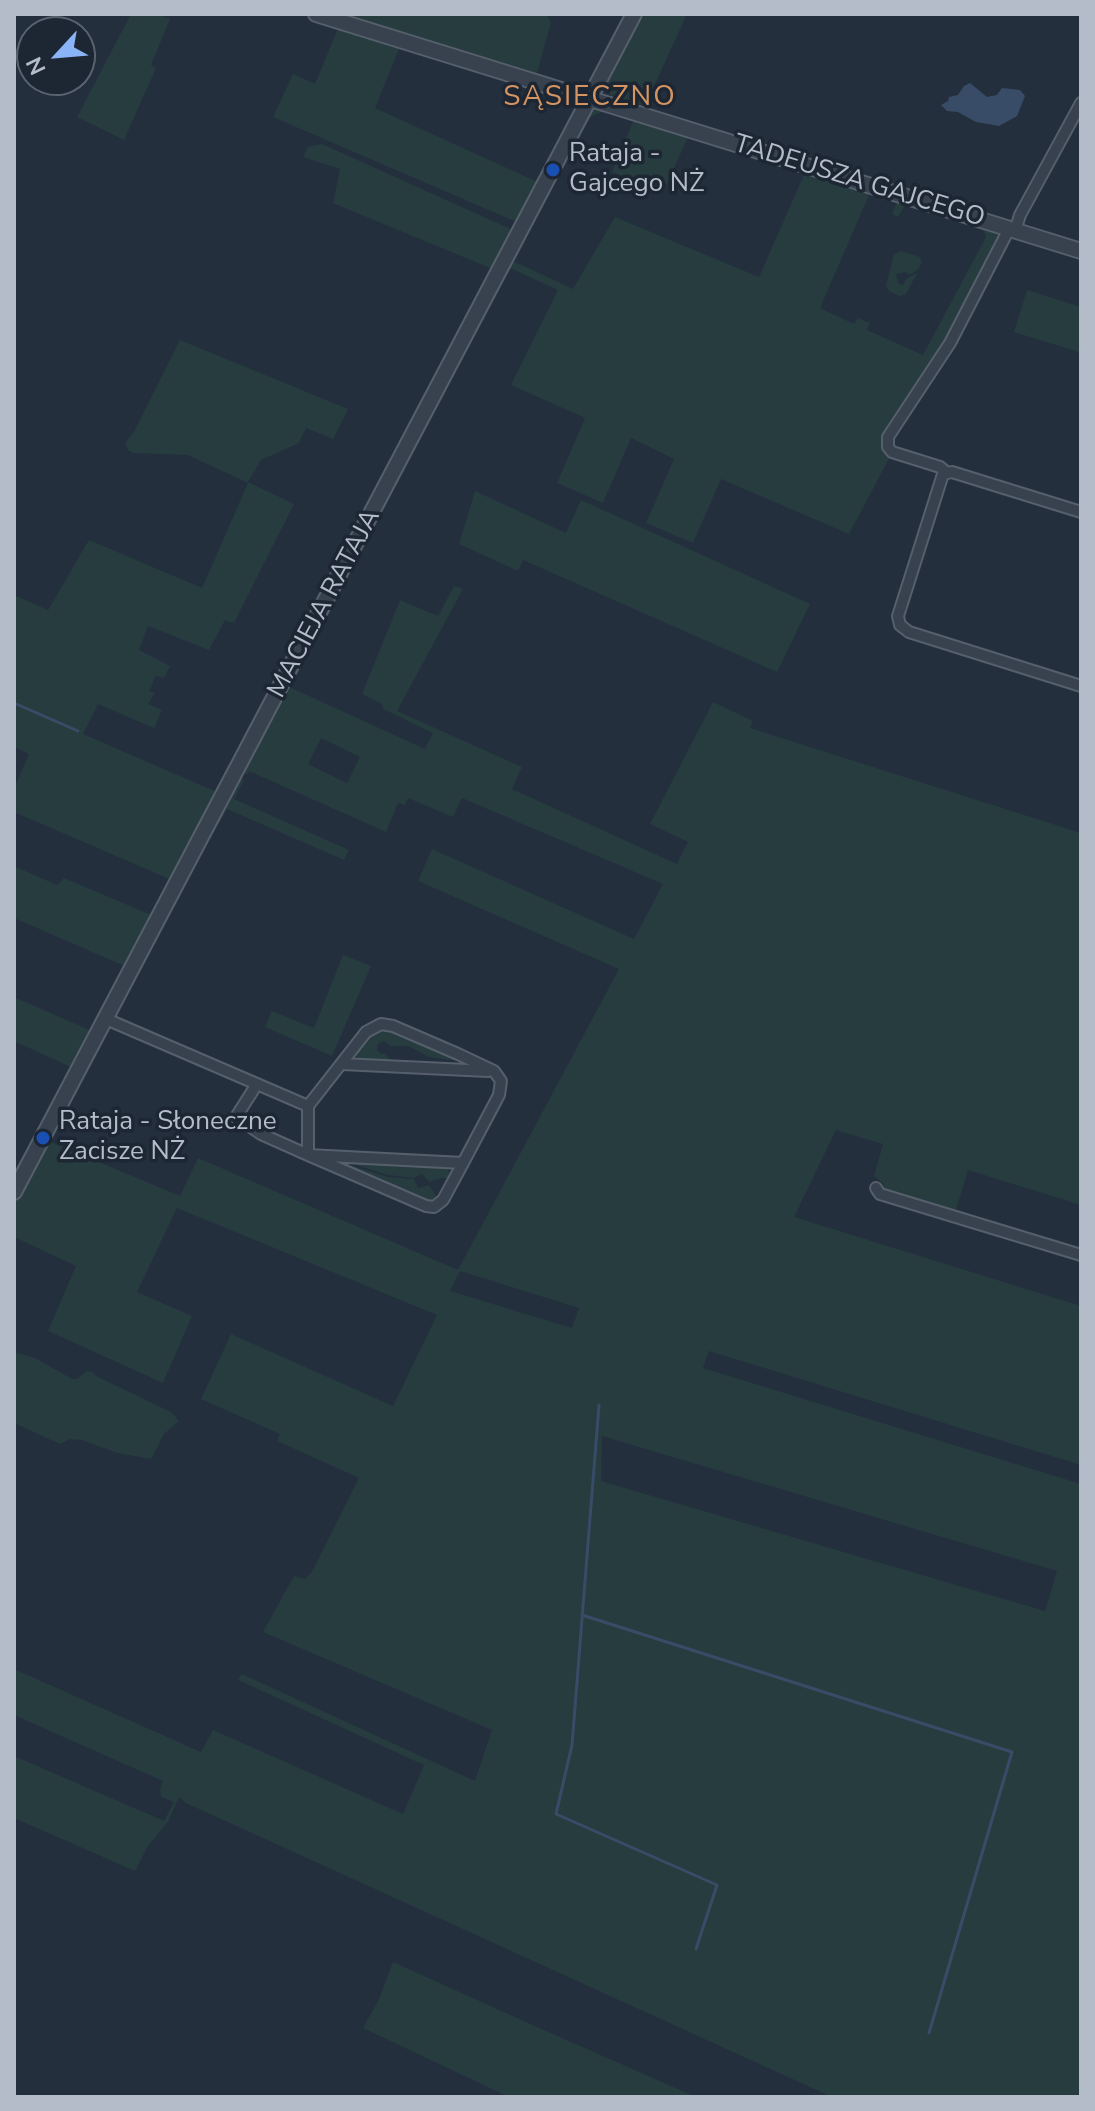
<!DOCTYPE html>
<html>
<head>
<meta charset="utf-8">
<style>
  body { margin:0 }
  #map { position:relative; width:1095px; height:2111px; overflow:hidden; background:#242f3e; font-family:"Nunito Sans",sans-serif }
  canvas { display:block }
  .frame { position:absolute; inset:0; border:16px solid #b4bcc9; pointer-events:none }
  .north { position:absolute; left:16px; top:16px; width:80px; height:80px; box-sizing:border-box; background:#1d2633; border:2px solid #59626f; border-radius:50%; rotate:244deg; font-size:22px; font-weight:700; line-height:32px; text-align:center; color:#b4bcc9 }
  .north::after { content:''; display:block; margin:auto; width:28px; height:36px; background:#8ab4f8; clip-path:polygon(50% 0,100% 100%,50% 72%,0 100%) }
</style>
</head>
<body>
<div id="map">
<canvas width="1095" height="2111"></canvas>
<div class="frame"></div>
<div class="north">N</div>
</div>
<script>
const context = document.querySelector('canvas').getContext('2d');
context.lineJoin = 'round';
function paint(path, color) { context.fillStyle = color; context.fill(path, 'evenodd'); }
const poly = rows => new Path2D(rows.map(r => 'M' + r).join(''));
function strokePath(path, color, width, dash) { context.strokeStyle = color; context.lineWidth = width; context.lineCap = dash ? 'butt' : 'round'; context.setLineDash(dash || []); context.stroke(path); }
function drawText(font, color, halo, rows, align = 'center') {
  context.font = font + ' "Nunito Sans",sans-serif'; context.lineWidth = 7; context.setLineDash([]); context.textBaseline = 'middle'; context.strokeStyle = halo; context.fillStyle = color; for (const [text, x, y, turn = 0] of rows) {
    context.save(); context.translate(x, y); context.rotate((+turn || 0) * Math.PI / 180); context.textAlign = isNaN(turn) ? turn : align; if (halo) context.strokeText(text, 0, 0); context.fillText(text, 0, 0); context.restore();
  }
}
const green = poly([
  [131,14,158,14,170,19,151,65,156,68,124,140,77,117],
  [329,14,546,14,551,22,536,77],
  [643,14,687,14,645,106,611,95,602,87,636,18,640,19],
  [339,26,401,44,375,108,542,184,521,224,273,117,293,74,315,84],
  [592,106,715,143,714,147,711,143,688,137,663,192,612,172,634,119,603,111,590,117,581,134,576,131],
  [322,144,515,231,497,271,333,203,340,169,303,157,308,147],
  [806,170,907,202,898,217,892,214,897,202,870,193,820,308,854,324,858,318,869,323,872,317,867,330,923,355,986,237,983,229,914,207,1002,232,931,369,882,436,882,445,891,455,849,534,721,479,693,543,646,523,674,459,631,438,603,503,557,483,585,418,511,385,558,290,510,268,495,297,492,294,524,232,529,231,513,261,573,289,615,217,759,277],
  [901,251,920,257,922,262,918,270,909,275,905,272,896,274,898,283,903,285,906,279,917,273,906,294,899,296,889,291,886,286,894,254],
  [1027,290,1081,307,1079,352,1014,332],
  [180,340,348,409,333,439,306,428,299,443,261,460,248,482,294,504,234,623,225,620,209,650,148,626,139,650,170,666,164,678,156,676,149,691,155,693,148,704,162,710,154,728,98,704,83,734,219,793,174,881,14,812,14,788,29,754,14,747,14,595,48,610,89,540,202,588,248,483,188,455,134,453,129,451,125,443,134,432],
  [475,491,566,533,581,500,810,604,777,672,523,560,518,571,459,544],
  [454,586,463,589,397,711,522,767,512,789,677,864,688,842,650,824,713,702,753,721,750,728,1081,833,1081,1205,968,1170,956,1210,963,1213,961,1216,883,1190,884,1184,874,1176,883,1144,836,1130,794,1217,1081,1306,1081,1465,709,1351,703,1368,1081,1484,1081,2097,832,2097,186,1803,179,1797,168,1822,148,1846,135,1871,14,1818,14,1756,164,1821,174,1802,161,1797,160,1789,163,1781,14,1715,14,1669,201,1752,213,1730,403,1814,424,1765,238,1680,242,1674,475,1781,492,1730,263,1632,294,1576,305,1579,313,1570,359,1478,277,1441,280,1434,201,1399,231,1334,393,1406,437,1315,177,1208,137,1292,192,1316,163,1383,48,1331,76,1266,14,1237,14,1201,45,1144,47,1145,56,1123,60,1123,51,1142,180,1196,198,1158,458,1270,619,969,418,881,432,849,634,939,663,884,462,798,453,817,408,798,405,805,398,803,386,832,249,771,247,775,243,771,287,686,425,749,433,733,383,709,382,704,362,694,400,600,438,616],
  [321,738,360,757,347,783,308,764],
  [460,1271,579,1308,572,1328,450,1291],
  [602,1436,1057,1571,1045,1611,601,1481],
  [238,776,244,780,234,799,349,850,344,860,227,809,209,841,206,836],
  [14,866,57,885,64,878,156,917,129,968,14,918],
  [343,955,371,966,332,1056,265,1027,272,1011,314,1028],
  [14,997,94,1032,75,1069,14,1041],
  [385,1028,460,1059,458,1061,429,1057,408,1046,391,1046,384,1041,378,1044,377,1050,381,1054,386,1054,391,1062,357,1059,356,1052,369,1034],
  [352,1161,446,1167,451,1175,451,1178,441,1178,429,1182,422,1174,414,1178,388,1175,353,1164],
  [352,1166,388,1177,414,1179,418,1188,429,1185,439,1200,428,1203,350,1169],
  [14,1352,35,1358,72,1379,77,1379,87,1371,92,1372,96,1376,171,1412,179,1421,164,1434,151,1459,117,1453,82,1440,70,1439,60,1444,14,1423],
  [393,1962,537,2027,696,2097,509,2097,363,2028,379,1999]
]);
const water = poly([
  [970,83,987,97,997,95,1002,88,1020,90,1025,96,1017,116,999,126,976,122,958,112,947,111,941,105,948,101,949,97,958,95,964,86]
]);
const stream = poly([
  [14,703,78,731],
  [599,1405,572,1745,556,1814,717,1885,696,1949],
  [582,1615,1012,1752,929,2033]
]);
const minor = poly([
  [1015,231,1020,215,1081,103],
  [946,472,940,467,892,452,888,447,888,437,950,343,1009,229],
  [1081,512,952,472,943,474,898,616,900,625,909,632,1081,686],
  [106,1019,308,1106,366,1032,381,1024,393,1026,458,1054,494,1071,501,1081,499,1095,463,1163,443,1200,434,1207,426,1206,308,1155,308,1106],
  [342,1064,488,1071],
  [257,1084,236,1117,261,1134,308,1155,463,1163],
  [876,1188,880,1194,1081,1255]
]);
const tertiary = poly([
  [316,14,1081,251],
  [14,1192,634,14]
]);
const markers = [
  [553,170,8,"#1a4fb4"],
  [43,1138,8,"#1a4fb4"]
];
const poiNames = [
  ["Rataja -",569,155],
  ["Gajcego NŻ",569,185],
  ["Rataja - Słoneczne",59,1123],
  ["Zacisze NŻ",59,1153]
];
const streetNames = [
  ["TADEUSZA GAJCEGO",859,182,17],
  ["MACIEJA RATAJA",325,604,-62]
];
const neighbourhoodNames = [
  ["SĄSIECZNO",590,98]
];
paint(green, '#263c3f');
paint(water, '#394c67');
strokePath(stream, '#394c67', 3);
strokePath(minor, '#565f6c', 14);
strokePath(tertiary, '#565f6c', 18);
strokePath(minor, '#38414e', 10);
strokePath(tertiary, '#38414e', 14);
for (const [x, y, r, color] of markers) { const dot = new Path2D(); dot.arc(x, y, r, 0, 2 * Math.PI); context.fillStyle = color; context.fill(dot); strokePath(dot, '#1d2633', 3); }
drawText('26px', '#b4bcc9', '#1d2633', poiNames, 'left');
drawText('26px', '#b4bcc9', '#1d2633', streetNames);
context.letterSpacing = '2px';
drawText('28px', '#d59563', '#1d2633', neighbourhoodNames);
context.letterSpacing = '0px';
</script>
</body>
</html>
